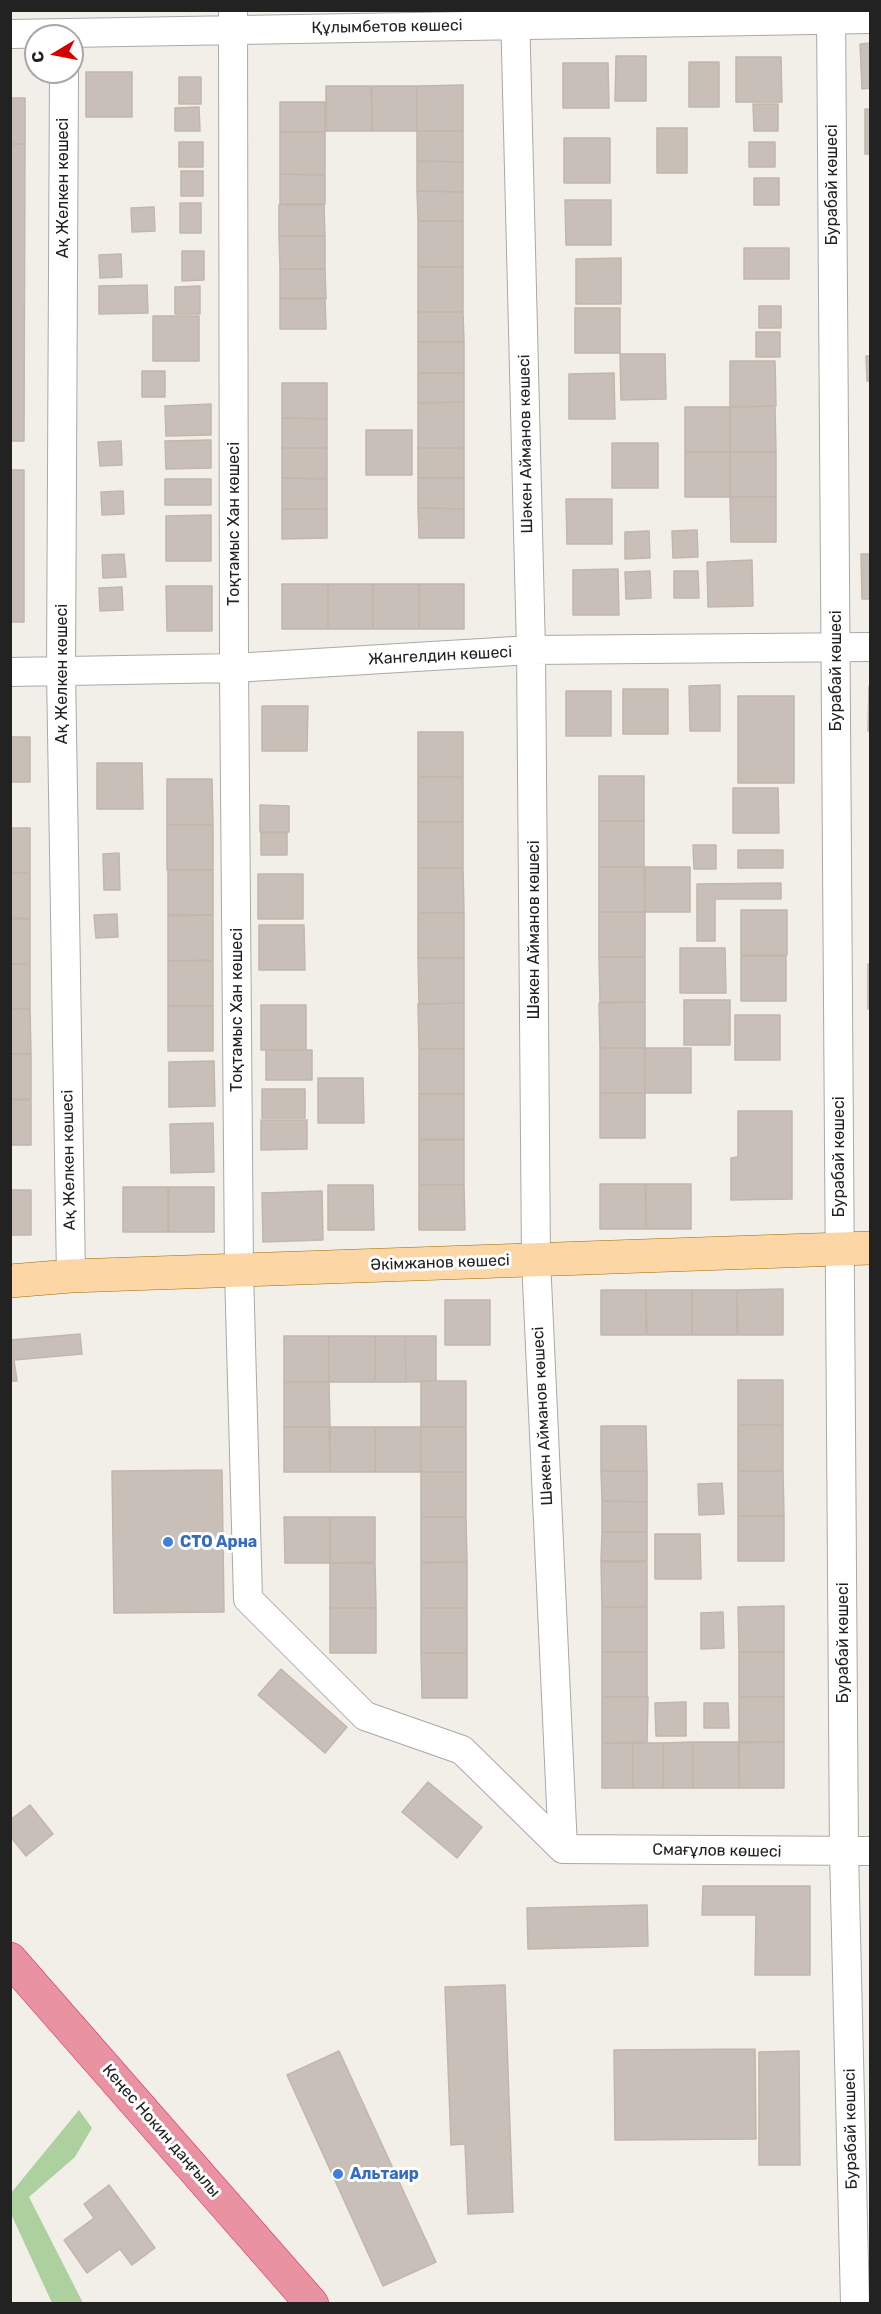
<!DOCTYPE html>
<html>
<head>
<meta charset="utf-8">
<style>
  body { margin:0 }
  #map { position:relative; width:881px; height:2314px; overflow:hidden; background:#f2efe9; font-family:Rubik,sans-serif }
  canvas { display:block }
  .frame { position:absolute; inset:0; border:12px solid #222; pointer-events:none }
  .north { position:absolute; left:24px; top:24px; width:60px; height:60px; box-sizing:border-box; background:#fff; border:2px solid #a7a7a7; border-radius:50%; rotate:260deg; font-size:16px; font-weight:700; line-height:24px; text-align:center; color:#222 }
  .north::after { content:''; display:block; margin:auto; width:21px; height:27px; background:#d40000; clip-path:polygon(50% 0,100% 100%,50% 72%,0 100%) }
</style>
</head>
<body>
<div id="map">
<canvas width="881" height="2314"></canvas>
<div class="frame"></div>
<div class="north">С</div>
</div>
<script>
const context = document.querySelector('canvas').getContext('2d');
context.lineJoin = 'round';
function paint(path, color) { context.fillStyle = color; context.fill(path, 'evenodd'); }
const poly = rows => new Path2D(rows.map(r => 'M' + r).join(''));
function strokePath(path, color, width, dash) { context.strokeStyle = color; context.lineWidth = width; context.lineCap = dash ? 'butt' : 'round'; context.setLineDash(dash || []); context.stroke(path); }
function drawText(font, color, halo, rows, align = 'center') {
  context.font = font + ' Rubik,sans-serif'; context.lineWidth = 6; context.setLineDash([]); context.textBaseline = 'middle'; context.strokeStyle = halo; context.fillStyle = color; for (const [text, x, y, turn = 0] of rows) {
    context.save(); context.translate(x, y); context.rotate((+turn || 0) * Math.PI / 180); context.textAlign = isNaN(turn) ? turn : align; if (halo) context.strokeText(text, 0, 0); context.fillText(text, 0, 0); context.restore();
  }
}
const forest = poly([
  [79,2110,92,2128,75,2157,29,2197,83,2303,52,2303,11,2214,11,2193]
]);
const building = poly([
  [870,43,870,88,862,89,860,44,870,43],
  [616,56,646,56,646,101,615,101,616,56],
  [736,57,781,57,782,102,736,102,736,57],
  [689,62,719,62,719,107,689,107,689,62],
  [563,63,608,63,609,108,563,108,563,63],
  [86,72,132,72,132,117,86,117,86,72],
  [179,77,201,77,201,104,179,104,179,77],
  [463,85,463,131,417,131,417,86,463,85],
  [326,86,371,86,372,131,326,131,326,86],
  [372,86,417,86,417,131,372,131,372,86],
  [10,98,25,98,25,144,10,144,10,98],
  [280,102,325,102,325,132,280,132,280,102],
  [753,104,778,104,778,131,754,131,753,104],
  [199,107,200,131,175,131,175,108,199,107],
  [865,109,870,109,870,154,865,154,865,109],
  [657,128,687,128,687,173,657,173,657,128],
  [417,131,463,131,463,162,417,161,417,131],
  [280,132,325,132,325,175,280,174,280,132],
  [564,138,610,138,610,183,564,183,564,138],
  [179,142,203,142,203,167,179,167,179,142],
  [749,142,775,142,775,167,749,167,749,142],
  [10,144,25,144,24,441,10,441,10,144],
  [417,161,463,162,463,192,417,191,417,161],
  [181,171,203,171,203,196,181,196,181,171],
  [280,174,325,175,325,204,280,204,280,174],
  [754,178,779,178,779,205,754,205,754,178],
  [417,191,463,192,463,221,418,221,417,191],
  [565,200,611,200,611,245,566,245,565,200],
  [180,203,201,203,201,233,180,233,180,203],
  [279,205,324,205,325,236,279,236,279,205],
  [154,207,155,231,132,232,131,208,154,207],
  [418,221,463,221,463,267,418,267,418,221],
  [279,236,325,236,325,269,280,269,279,236],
  [744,248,789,248,789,279,744,279,744,248],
  [182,251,204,251,204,280,182,281,182,251],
  [121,254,122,277,100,278,99,255,121,254],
  [621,258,621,304,576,304,576,259,621,258],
  [418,267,463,267,463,312,418,312,418,267],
  [280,269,325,269,326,299,280,299,280,269],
  [147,285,148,313,99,314,99,286,147,285],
  [200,286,200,314,175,314,175,287,200,286],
  [280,298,325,298,326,329,280,329,280,298],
  [759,306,781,306,781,328,759,328,759,306],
  [575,308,620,308,620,353,575,353,575,308],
  [418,312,463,312,464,342,418,342,418,312],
  [153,316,199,316,199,361,153,361,153,316],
  [756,332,780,332,780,357,756,357,756,332],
  [418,342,464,342,464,373,418,373,418,342],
  [620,354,665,354,666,399,621,400,620,354],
  [866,356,870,356,870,381,867,381,866,356],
  [730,361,775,361,776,406,730,407,730,361],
  [142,371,165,371,165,397,142,397,142,371],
  [418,373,464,373,464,402,418,403,418,373],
  [614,373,615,419,569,419,569,374,614,373],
  [282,383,327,383,327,419,282,418,282,383],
  [464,402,464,448,418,448,418,403,464,402],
  [211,404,211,435,166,436,165,406,211,404],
  [775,406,776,452,730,452,730,407,775,406],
  [685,407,730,407,730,452,685,452,685,407],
  [282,418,327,419,327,448,282,448,282,418],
  [366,430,412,430,412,475,366,475,366,430],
  [211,440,211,468,166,469,165,441,211,440],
  [121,441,122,465,100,466,98,442,121,441],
  [612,443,658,443,658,488,612,488,612,443],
  [282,448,327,448,327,479,282,478,282,448],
  [418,448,464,448,464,478,418,478,418,448],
  [685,452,730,452,730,497,685,497,685,452],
  [730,452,776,452,776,497,730,497,730,452],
  [10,470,24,470,24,622,10,622,10,470],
  [282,478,327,479,327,509,282,509,282,478],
  [418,478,464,478,464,509,418,508,418,478],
  [165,479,211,479,211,505,165,505,165,479],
  [123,491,124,514,102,515,101,492,123,491],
  [730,497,776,497,776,542,731,542,730,497],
  [566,499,612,499,612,544,567,544,566,499],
  [418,508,464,509,464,538,419,538,418,508],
  [282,509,327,509,327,538,282,539,282,509],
  [211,515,211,561,166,561,166,516,211,515],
  [697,530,698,557,673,558,672,531,697,530],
  [649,531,650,558,625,559,625,532,649,531],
  [124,554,126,577,103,578,102,555,124,554],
  [861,554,870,554,870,599,862,599,861,554],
  [752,560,753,606,708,607,707,562,752,560],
  [618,569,619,615,573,615,573,570,618,569],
  [650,571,651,598,626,599,625,572,650,571],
  [674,571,698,571,699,598,674,598,674,571],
  [282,584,328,584,328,629,282,629,282,584],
  [328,584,373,584,373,629,328,629,328,584],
  [373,584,419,584,419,629,373,629,373,584],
  [419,584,464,584,464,629,419,629,419,584],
  [166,586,212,586,212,631,167,631,166,586],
  [122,587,123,610,100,611,99,588,122,587],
  [720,685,720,731,690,731,689,686,720,685],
  [869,686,870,686,870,731,868,731,869,686],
  [623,689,668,689,668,734,623,734,623,689],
  [566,691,611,691,611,736,566,736,566,691],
  [738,696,794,696,794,783,738,783,738,696],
  [262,706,308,706,307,751,262,751,262,706],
  [418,732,463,732,463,777,418,777,418,732],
  [10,737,30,737,30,782,10,782,10,737],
  [97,763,142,763,143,809,97,809,97,763],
  [599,776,644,776,644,821,599,821,599,776],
  [418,777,463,777,463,822,418,822,418,777],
  [167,779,212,779,213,825,167,825,167,779],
  [733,788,778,788,779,833,733,833,733,788],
  [260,805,289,806,289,832,260,832,260,805],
  [599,821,644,821,644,867,599,867,599,821],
  [418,822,463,822,463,868,418,868,418,822],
  [167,825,213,825,213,870,167,870,167,825],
  [10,828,30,828,30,873,10,873,10,828],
  [261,833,287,833,287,855,261,855,261,833],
  [693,845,716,845,716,869,694,869,693,845],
  [738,850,783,850,783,868,738,868,738,850],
  [119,853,120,890,104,890,103,854,119,853],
  [599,867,644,867,645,912,599,912,599,867],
  [645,867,690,867,690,912,645,912,645,867],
  [418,868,463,868,464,913,418,913,418,868],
  [168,870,213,870,213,915,168,915,168,870],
  [10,873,30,873,30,918,10,918,10,873],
  [258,874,303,874,303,919,258,919,258,874],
  [781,883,781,899,715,899,715,941,697,941,697,884,781,883],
  [741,910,787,910,787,955,741,955,741,910],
  [599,912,645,912,645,957,599,957,599,912],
  [418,913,464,913,464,958,418,958,418,913],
  [117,914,118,937,96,938,94,915,117,914],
  [213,915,213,960,168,961,168,916,213,915],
  [10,919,30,919,30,963,10,964,10,919],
  [259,925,304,925,305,970,259,970,259,925],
  [680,948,725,948,726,993,680,993,680,948],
  [741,956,786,956,786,1001,741,1001,741,956],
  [599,957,645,957,645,1002,600,1002,599,957],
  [418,958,464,958,464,1003,419,1004,418,958],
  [168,961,213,961,213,1006,168,1006,168,961],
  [10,964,30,964,30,1009,10,1009,10,964],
  [868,964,870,964,870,1009,868,1009,868,964],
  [684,1000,730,1000,730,1045,684,1045,684,1000],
  [645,1002,645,1048,600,1048,599,1003,645,1002],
  [464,1003,464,1049,419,1049,418,1004,464,1003],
  [261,1005,306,1005,306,1050,261,1050,261,1005],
  [168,1006,213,1006,213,1051,168,1051,168,1006],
  [10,1009,30,1009,31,1054,10,1054,10,1009],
  [735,1015,780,1015,780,1060,735,1060,735,1015],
  [600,1048,645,1048,645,1093,600,1093,600,1048],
  [645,1048,691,1048,691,1093,645,1093,645,1048],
  [419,1049,464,1049,464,1094,419,1094,419,1049],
  [266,1050,312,1050,312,1080,266,1080,266,1050],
  [10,1054,31,1054,31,1099,10,1099,10,1054],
  [214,1061,215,1106,169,1107,169,1062,214,1061],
  [318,1078,363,1078,364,1123,318,1123,318,1078],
  [262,1089,305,1089,305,1118,262,1118,262,1089],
  [600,1093,645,1093,645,1138,600,1138,600,1093],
  [419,1094,464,1094,464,1139,419,1139,419,1094],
  [10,1100,31,1100,31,1145,10,1145,10,1100],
  [738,1111,792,1111,792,1199,731,1200,731,1158,738,1157,738,1111],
  [261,1120,307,1120,307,1149,261,1150,261,1120],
  [213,1123,214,1172,171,1173,170,1124,213,1123],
  [419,1140,464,1140,464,1185,419,1185,419,1140],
  [600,1184,645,1184,646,1229,600,1229,600,1184],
  [646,1184,691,1184,691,1229,646,1229,646,1184],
  [328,1185,373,1185,374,1230,328,1230,328,1185],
  [419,1185,464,1185,465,1230,419,1230,419,1185],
  [123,1187,168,1187,168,1232,123,1232,123,1187],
  [169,1187,214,1187,214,1232,169,1232,169,1187],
  [10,1190,31,1190,31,1235,10,1235,10,1190],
  [322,1191,323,1240,263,1242,262,1193,322,1191],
  [783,1289,783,1335,738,1335,737,1290,783,1289],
  [601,1290,646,1290,646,1335,601,1335,601,1290],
  [646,1290,692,1290,692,1335,647,1335,646,1290],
  [692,1290,737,1290,737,1335,692,1335,692,1290],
  [445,1300,490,1300,490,1345,445,1345,445,1300],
  [80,1334,82,1354,14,1360,17,1381,10,1381,10,1340,80,1334],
  [284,1336,329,1336,329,1382,284,1382,284,1336],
  [329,1336,375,1336,375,1382,329,1382,329,1336],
  [375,1336,405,1336,406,1382,375,1382,375,1336],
  [405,1336,436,1336,436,1381,406,1382,405,1336],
  [738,1380,783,1380,783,1425,738,1425,738,1380],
  [421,1381,466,1381,466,1427,421,1427,421,1381],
  [284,1382,329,1382,330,1427,284,1427,284,1382],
  [738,1425,783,1425,783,1471,738,1471,738,1425],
  [601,1426,646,1426,647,1471,601,1471,601,1426],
  [284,1427,329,1427,330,1472,284,1472,284,1427],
  [330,1427,375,1427,375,1472,330,1472,330,1427],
  [375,1427,421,1427,421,1472,375,1472,375,1427],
  [421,1427,466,1427,466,1472,421,1472,421,1427],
  [222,1470,224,1612,114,1613,112,1471,222,1470],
  [601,1471,647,1471,647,1502,602,1501,601,1471],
  [738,1471,783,1471,784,1516,738,1516,738,1471],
  [421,1472,466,1472,466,1517,421,1517,421,1472],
  [722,1483,724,1514,699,1515,698,1484,722,1483],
  [602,1501,647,1502,647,1532,602,1532,602,1501],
  [738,1516,784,1516,784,1561,738,1561,738,1516],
  [284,1517,330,1517,330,1563,285,1563,284,1517],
  [330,1517,375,1517,375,1562,330,1563,330,1517],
  [421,1517,466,1517,467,1562,421,1562,421,1517],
  [602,1532,647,1532,647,1561,601,1561,602,1532],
  [655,1534,700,1534,701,1579,655,1579,655,1534],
  [467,1562,467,1608,421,1608,421,1563,467,1562],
  [601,1562,647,1562,647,1607,602,1607,601,1562],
  [330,1563,375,1563,376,1608,330,1608,330,1563],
  [784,1606,784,1652,739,1652,738,1607,784,1606],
  [602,1607,647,1607,647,1652,602,1652,602,1607],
  [330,1608,376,1608,376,1653,330,1653,330,1608],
  [421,1608,467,1608,467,1653,421,1653,421,1608],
  [723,1612,724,1648,701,1649,701,1613,723,1612],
  [602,1652,647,1652,647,1697,602,1697,602,1652],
  [739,1652,784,1652,784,1697,739,1697,739,1652],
  [421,1653,467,1653,467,1698,422,1698,421,1653],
  [281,1669,347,1727,325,1753,258,1695,281,1669],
  [602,1697,648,1697,647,1742,602,1743,602,1697],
  [739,1697,784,1697,784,1742,739,1742,739,1697],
  [686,1702,686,1736,656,1736,655,1703,686,1702],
  [704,1703,728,1703,729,1728,704,1728,704,1703],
  [693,1742,738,1742,739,1788,693,1788,693,1742],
  [693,1742,693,1788,663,1788,663,1743,693,1742],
  [784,1742,784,1788,739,1788,739,1743,784,1742],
  [602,1743,633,1743,633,1788,602,1788,602,1743],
  [633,1743,663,1743,663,1788,633,1788,633,1743],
  [428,1782,482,1827,457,1858,402,1812,428,1782],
  [30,1805,53,1834,26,1856,10,1836,10,1820,30,1805],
  [703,1886,810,1886,810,1975,755,1975,756,1915,702,1915,703,1886],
  [647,1905,648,1946,528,1949,527,1908,647,1905],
  [505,1985,513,2212,468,2214,465,2144,451,2145,445,1987,505,1985],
  [755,2049,756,2139,615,2140,614,2050,755,2049],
  [339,2051,436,2262,383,2286,287,2075,339,2051],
  [799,2051,800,2165,759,2165,759,2052,799,2051],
  [109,2185,155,2248,132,2265,120,2249,87,2273,64,2240,94,2218,84,2204,109,2185]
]);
const minor = poly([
  [233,10,234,668,239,1271,248,1599,365,1716,462,1750,563,1849],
  [515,10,531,650,536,1259,563,1849],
  [831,10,844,1852,855,2304],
  [10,34,870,19],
  [64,72,61,671,71,1276],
  [10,672,234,668,531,650,870,647],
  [563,1849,870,1851]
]);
const major = poly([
  [10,1281,71,1276,870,1248]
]);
const highway = poly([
  [10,1959,312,2304]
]);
const markers = [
  [168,1542,6,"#3f7fe0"],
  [338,2174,6,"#3f7fe0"]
];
const streetNames = [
  ["Құлымбетов көшесі",387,27,-1],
  ["Бурабай көшесі",832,185,-90],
  ["Ақ Желкен көшесі",63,188,-90],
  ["Шәкен Айманов көшесі",526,444,-91],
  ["Тоқтамыс Хан көшесі",234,524,-90],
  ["Жангелдин көшесі",440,656,-3],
  ["Бурабай көшесі",836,671,-90],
  ["Ақ Желкен көшесі",62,674,-90],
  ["Шәкен Айманов көшесі",534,930,-90],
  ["Тоқтамыс Хан көшесі",237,1010,-90],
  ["Бурабай көшесі",839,1157,-90],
  ["Ақ Желкен көшесі",69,1160,-91],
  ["Әкімжанов көшесі",440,1263,-2],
  ["Шәкен Айманов көшесі",543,1416,-93],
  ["Бурабай көшесі",843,1643,-90],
  ["Смағұлов көшесі",717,1851,1],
  ["Бурабай көшесі",851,2129,-91],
  ["Кеңес Нокин даңғылы",161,2131,49]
];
const shopNames = [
  ["СТО Арна",180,1542],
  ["Альтаир",350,2174]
];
paint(forest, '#add19e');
paint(building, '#c7bfb8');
strokePath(building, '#c4b6ab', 1.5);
strokePath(minor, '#a9a9a9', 30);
strokePath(major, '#a06b00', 34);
strokePath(highway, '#dc2a67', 34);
strokePath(minor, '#fff', 28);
strokePath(major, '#fcd6a4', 33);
strokePath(highway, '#e892a2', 33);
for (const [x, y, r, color] of markers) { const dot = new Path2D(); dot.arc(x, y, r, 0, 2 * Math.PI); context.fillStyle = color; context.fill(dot); strokePath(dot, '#fff', 2); }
drawText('16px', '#222', '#fff', streetNames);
drawText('bold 16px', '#366cbe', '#fff', shopNames, 'left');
</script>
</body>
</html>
